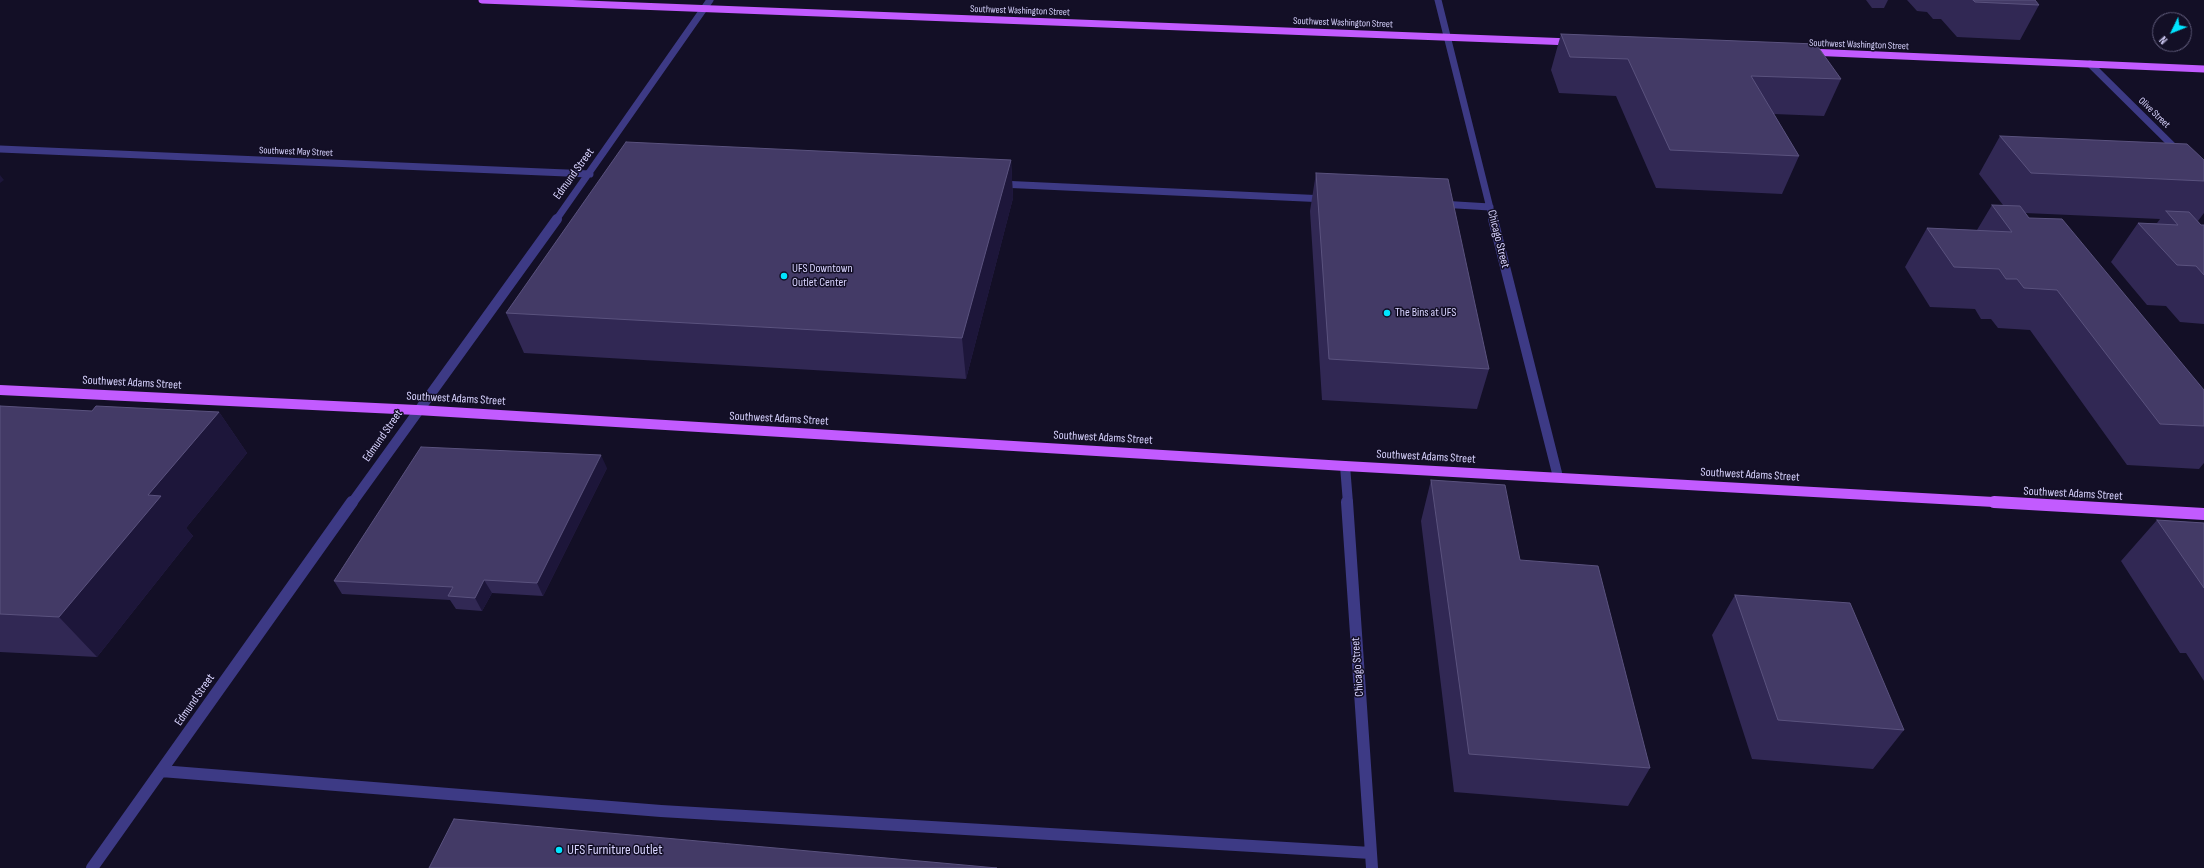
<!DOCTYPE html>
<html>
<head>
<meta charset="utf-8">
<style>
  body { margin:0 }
  #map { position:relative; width:2204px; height:868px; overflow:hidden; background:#130f26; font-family:"Sofia Sans Condensed",sans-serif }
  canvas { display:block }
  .north { position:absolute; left:2152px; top:12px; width:40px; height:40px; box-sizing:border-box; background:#130f26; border:1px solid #625e7d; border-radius:50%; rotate:227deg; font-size:11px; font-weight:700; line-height:16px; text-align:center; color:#d9d4ff }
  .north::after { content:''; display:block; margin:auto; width:14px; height:18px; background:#00e5ff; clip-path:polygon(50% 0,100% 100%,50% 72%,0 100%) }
</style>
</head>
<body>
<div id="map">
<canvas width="2204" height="868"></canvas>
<div class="north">N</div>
</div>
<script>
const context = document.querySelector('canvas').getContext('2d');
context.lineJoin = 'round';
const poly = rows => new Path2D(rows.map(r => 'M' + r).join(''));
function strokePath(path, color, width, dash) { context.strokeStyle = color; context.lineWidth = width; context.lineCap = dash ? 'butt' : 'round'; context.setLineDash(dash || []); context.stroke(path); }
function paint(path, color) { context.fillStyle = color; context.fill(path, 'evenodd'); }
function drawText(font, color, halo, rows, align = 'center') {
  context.font = font + ' "Sofia Sans Condensed",sans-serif'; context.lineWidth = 3; context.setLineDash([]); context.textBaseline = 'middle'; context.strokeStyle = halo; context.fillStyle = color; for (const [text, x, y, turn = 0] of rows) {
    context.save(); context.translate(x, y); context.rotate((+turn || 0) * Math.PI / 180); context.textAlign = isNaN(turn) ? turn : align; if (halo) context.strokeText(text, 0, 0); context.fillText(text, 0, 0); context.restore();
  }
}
const minorFar2 = poly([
  [1438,0,1493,220],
  [2090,64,2180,153],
  [0,149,590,174],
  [1000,184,1326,199],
  [1440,204,1490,207],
  [556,220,710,0]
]);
const minorFar1 = poly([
  [1493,219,1558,477],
  [1345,466,1348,503],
  [352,503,557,219]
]);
const minor = poly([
  [1347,502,1372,868],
  [161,771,661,811,1371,853],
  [92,868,352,502]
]);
const majorFar2 = poly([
  [482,0,1571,42],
  [1809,52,2204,69]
]);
const majorFar1 = poly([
  [0,390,417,410,1345,466,2012,503]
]);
const major = poly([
  [1994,502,2204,514]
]);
const wall = poly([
  [1866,0,1888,0,1884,8,1872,8],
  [1907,0,2035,0,2039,5,2020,40,1957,37,1941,19,1933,19,1927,12,1917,11],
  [1561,34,1841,79,1824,116,1774,114,1799,156,1782,194,1656,188,1616,96,1559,93,1551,70],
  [2000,136,2204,160,2204,213,2198,221,2201,225,2204,225,2204,324,2180,322,2166,306,2147,305,2111,262,2138,223,2157,223,2160,219,2025,213,2029,218,2204,390,2204,463,2199,469,2127,465,2030,330,1998,328,1991,319,1981,319,1975,309,1930,307,1905,267,1927,228,1977,230,1992,205,2003,205,1979,174],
  [1011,160,1013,198,966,379,524,353,506,313],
  [1316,173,1489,369,1477,409,1322,400,1310,211],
  [0,406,92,411,219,412,247,453,186,528,193,536,97,657,0,652],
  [607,468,543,596,492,593,482,611,456,609,450,600,342,594,334,581],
  [1431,480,1520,560,1650,768,1628,806,1454,792,1421,521],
  [2157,520,2204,523,2204,681,2186,653,2180,653,2121,561],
  [1735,595,1904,730,1873,769,1752,759,1712,635]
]);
const shadedWall = poly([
  [1011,160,1013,198,966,379,962,338],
  [0,175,4,180,0,183],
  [219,412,247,453,186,528,193,536,97,657,59,617,148,495],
  [601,455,607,468,543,596,537,583],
  [484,580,492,593,482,611,475,598]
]);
const building = poly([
  [1973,0,2035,0,2039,5,1975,2,1973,0],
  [1561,34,1816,44,1841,79,1751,76,1799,156,1670,150,1628,59,1570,57,1561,34],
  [2000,136,2187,144,2204,160,2204,181,2031,173,2000,136],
  [626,142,1011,160,962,338,506,313,626,142],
  [1316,173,1448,179,1489,369,1329,359,1316,173],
  [1992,205,2020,206,2029,218,2062,219,2204,390,2204,426,2160,424,2057,290,2024,288,2017,279,2006,279,1999,269,1954,267,1927,228,2012,232,1992,205],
  [2166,211,2189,212,2201,225,2204,225,2204,275,2196,266,2177,265,2138,223,2178,225,2166,211],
  [0,406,92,411,96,406,219,412,148,495,161,496,59,617,0,614,0,406],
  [421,447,601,455,537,583,484,580,475,598,448,596,453,587,334,581,421,447],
  [1431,480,1505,485,1520,560,1598,566,1650,768,1469,754,1431,480],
  [2157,520,2204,523,2204,588,2157,520],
  [1735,595,1850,603,1904,730,1778,720,1735,595],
  [454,819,997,868,429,868,454,819]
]);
const markers = [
  [784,276,4,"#00e5ff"],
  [1387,313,4,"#00e5ff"],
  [559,850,4,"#00e5ff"]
];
const farStreetnames = [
  ["Southwest Washington Street",1020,11,2],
  ["Southwest Washington Street",1343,23,2],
  ["Southwest Washington Street",1859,45,2],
  ["Olive Street",2154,113,44],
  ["Southwest May Street",296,152,2]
];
const streetNames = [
  ["Edmund Street",574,174,-54],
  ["Chicago Street",1498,239,76],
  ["Southwest Adams Street",132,383,3],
  ["Southwest Adams Street",456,399,3],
  ["Southwest Adams Street",779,419,3],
  ["Edmund Street",383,436,-55],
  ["Southwest Adams Street",1103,438,3],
  ["Southwest Adams Street",1426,457,3],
  ["Southwest Adams Street",1750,475,3],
  ["Southwest Adams Street",2073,494,3],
  ["Chicago Street",1358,667,-94],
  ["Edmund Street",195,700,-55]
];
const poiNames = [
  ["UFS Downtown",792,269],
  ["Outlet Center",792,283],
  ["The Bins at UFS",1395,313]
];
const nearPoinames = [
  ["UFS Furniture Outlet",567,850]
];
strokePath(minorFar2, '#3d3a85', 7);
strokePath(minorFar1, '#3d3a85', 10);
strokePath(minor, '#3d3a85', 12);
strokePath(majorFar2, '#c25bff', 7);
strokePath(majorFar1, '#c25bff', 10);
strokePath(major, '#c25bff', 12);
paint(wall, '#312854');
paint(shadedWall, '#1d163a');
paint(building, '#433a66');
strokePath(building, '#5a527e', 1);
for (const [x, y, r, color] of markers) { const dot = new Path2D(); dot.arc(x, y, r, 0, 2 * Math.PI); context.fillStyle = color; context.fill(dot); strokePath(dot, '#130f26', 1.5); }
drawText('10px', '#d9d4ff', '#130f26', farStreetnames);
drawText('12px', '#d9d4ff', '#130f26', streetNames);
drawText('12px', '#d9d4ff', '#130f26', poiNames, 'left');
drawText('14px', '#d9d4ff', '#130f26', nearPoinames, 'left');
</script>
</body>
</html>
